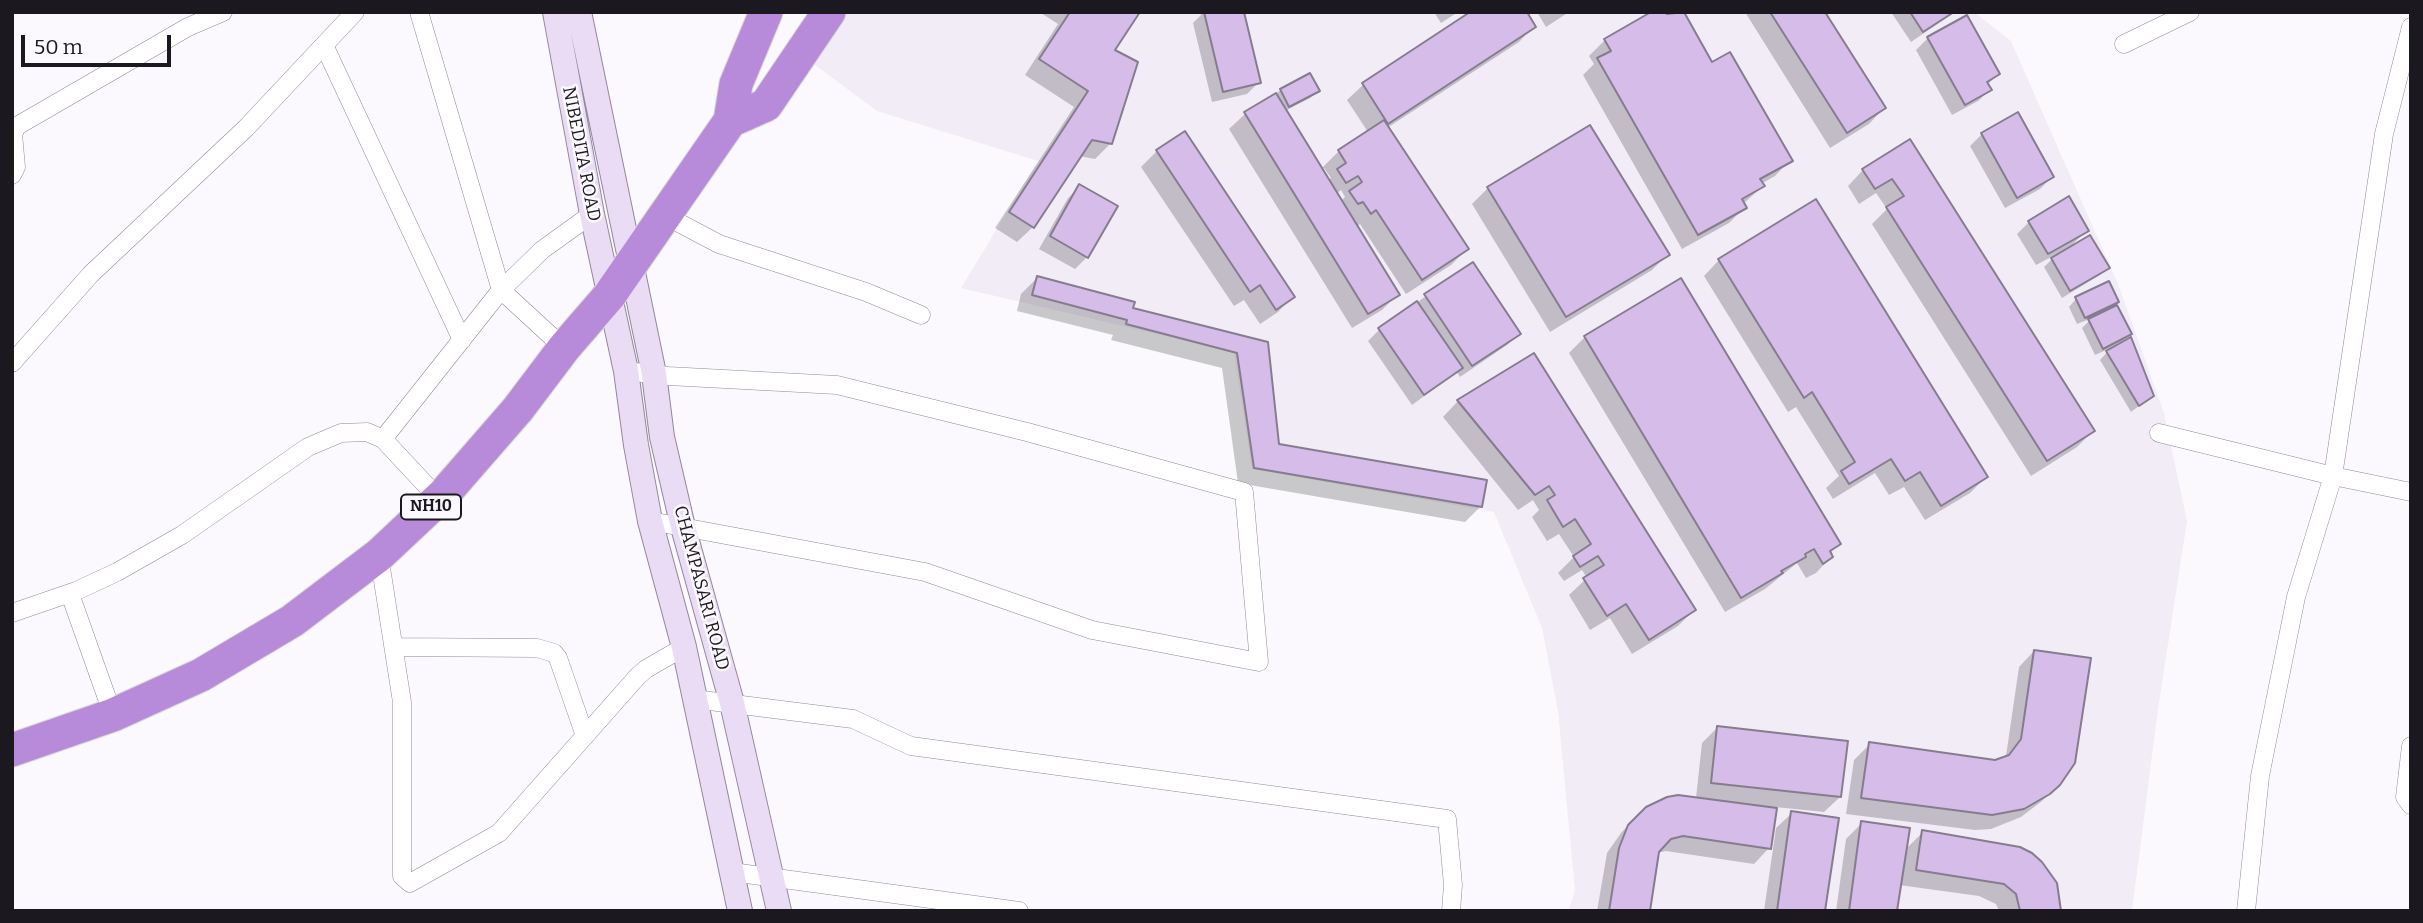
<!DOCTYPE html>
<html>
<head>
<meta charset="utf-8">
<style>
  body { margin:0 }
  #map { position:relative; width:2423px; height:923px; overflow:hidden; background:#fbf9fd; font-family:Bitter,serif }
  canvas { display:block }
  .frame { position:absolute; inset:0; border:14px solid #1c181f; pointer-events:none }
  .scale { position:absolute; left:21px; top:35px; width:150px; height:32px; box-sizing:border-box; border:4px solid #1c181f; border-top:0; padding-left:9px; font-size:21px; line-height:24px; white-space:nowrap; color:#1c181f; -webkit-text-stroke:5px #fbf9fd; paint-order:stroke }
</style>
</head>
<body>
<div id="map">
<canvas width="2423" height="923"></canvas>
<div class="frame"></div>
<div class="scale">50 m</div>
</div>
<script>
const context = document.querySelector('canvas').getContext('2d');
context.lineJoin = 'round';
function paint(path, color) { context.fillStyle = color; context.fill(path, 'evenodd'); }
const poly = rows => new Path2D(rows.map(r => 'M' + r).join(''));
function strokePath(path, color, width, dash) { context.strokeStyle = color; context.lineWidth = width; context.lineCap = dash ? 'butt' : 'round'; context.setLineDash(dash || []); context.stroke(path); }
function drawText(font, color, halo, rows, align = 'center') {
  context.font = font + ' Bitter,serif'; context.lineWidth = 5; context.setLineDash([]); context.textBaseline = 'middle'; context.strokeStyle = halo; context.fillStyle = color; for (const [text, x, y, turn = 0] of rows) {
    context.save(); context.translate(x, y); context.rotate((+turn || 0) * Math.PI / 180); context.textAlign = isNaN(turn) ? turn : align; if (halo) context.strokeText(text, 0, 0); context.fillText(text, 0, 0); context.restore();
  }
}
const built = poly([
  [845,12,1974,12,2011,41,2118,284,2164,413,2187,521,2158,709,2132,911,1568,911,1575,891,1558,711,1542,628,1494,512,1252,469,1234,352,961,288,1038,161,877,111,811,62]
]);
const shadow = poly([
  [1138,12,1113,50,1111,143,1095,159,1079,156,1033,227,1017,242,995,228,1074,107,1025,75,1058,24,1041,13],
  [1201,12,1242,12,1259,82,1247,94,1212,102,1193,23,1201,15],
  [1434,12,1458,12,1441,23],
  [1474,12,1534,26,1519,42,1387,128,1467,249,1451,265,1406,294,1360,224,1356,227,1398,294,1382,310,1352,328,1229,129,1245,114,1281,90,1318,90,1310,98,1285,111,1321,169,1339,151,1368,132,1347,100,1363,85],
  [1324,168,1331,178,1328,181,1321,170],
  [1341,190,1345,197,1341,201,1336,194],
  [1537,12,1569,12,1546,27],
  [1674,12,1682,12,1712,64,1790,160,1775,176,1761,184,1763,186,1743,204,1745,207,1729,223,1682,249,1583,75,1594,64,1589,56,1605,40],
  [1745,12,1823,12,1884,108,1869,124,1830,148],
  [1891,12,1955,12,1911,42],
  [1928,38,1998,74,1987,85,1990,90,1978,101,1952,115,1916,50],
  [1982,134,2052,177,2040,189,2005,208,1970,146],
  [1909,141,2093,431,2077,447,2031,476,1872,224,1887,209,1876,193,1859,204,1848,186,1863,170],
  [1157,151,1293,296,1278,312,1260,324,1244,300,1234,306,1141,167],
  [1080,186,1087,257,1075,269,1039,249,1068,198],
  [1488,188,1668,254,1652,270,1550,332,1472,204],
  [2029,222,2087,230,2070,247,2108,268,2100,275,2062,298,2044,267,2057,254,2036,265,2017,234],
  [1719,260,1986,477,1970,493,1925,520,1904,487,1889,495,1875,473,1833,499,1826,488,1839,476,1796,407,1788,412,1704,276],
  [1037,278,1131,309,1267,344,1278,446,1480,507,1465,522,1238,483,1222,368,1111,340,1113,335,1017,311,1021,294],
  [1426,296,1519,333,1507,345,1460,377,1457,372,1412,405,1368,341,1379,330],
  [2076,299,2117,301,2107,311,2130,334,2121,343,2152,396,2131,412,2100,360,2111,348,2095,355,2082,328,2092,318,2077,324,2069,307],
  [1585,337,1839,544,1829,554,1831,557,1816,573,1806,578,1797,563,1765,589,1725,612,1569,353],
  [1458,401,1694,610,1678,626,1632,654,1610,618,1590,630,1569,595,1587,578,1582,570,1564,581,1558,573,1574,557,1559,534,1547,541,1532,517,1539,510,1533,500,1518,510,1443,417],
  [2034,651,2058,784,2042,801,2021,817,1991,829,1975,830,1846,814,1854,760,1870,744,1995,762,2006,756,2019,667],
  [1718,727,1840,797,1824,812,1775,807,1769,848,1754,864,1666,851,1657,853,1648,911,1597,911,1607,853,1621,833,1637,816,1696,798,1702,743],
  [1792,813,1824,911,1764,911,1776,828],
  [1862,823,1905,850,1923,832,2059,911,1999,911,1996,904,1979,896,1899,885,1895,911,1836,911,1846,839]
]);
const building = poly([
  [1070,12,1140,12,1115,50,1138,62,1112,144,1092,140,1034,228,1009,212,1088,91,1039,59,1070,12],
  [1204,12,1244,12,1261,83,1223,92,1204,12],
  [1470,12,1527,12,1536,27,1388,124,1362,83,1470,12],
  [1651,12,1665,12,1667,14,1684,12,1712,62,1730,52,1793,161,1760,179,1765,186,1742,199,1747,208,1698,235,1597,58,1611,51,1604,39,1651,12],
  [1770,12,1825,12,1886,108,1847,133,1770,12],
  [1910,12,1954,12,1923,32,1910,12],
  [1967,15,2000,74,1987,82,1992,90,1965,105,1927,37,1967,15],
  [1310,73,1320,91,1289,107,1280,89,1310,73],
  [1276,93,1400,295,1368,314,1244,112,1276,93],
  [2018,112,2054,177,2017,198,1981,133,2018,112],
  [1384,120,1469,249,1422,280,1376,210,1371,214,1363,202,1358,204,1349,191,1362,182,1358,176,1346,183,1337,169,1346,163,1338,150,1384,120],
  [1590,125,1670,255,1566,317,1487,187,1590,125],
  [1185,131,1295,297,1276,310,1260,285,1250,292,1156,150,1185,131],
  [1910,139,2095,431,2047,461,1886,207,1904,196,1892,179,1875,189,1862,169,1910,139],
  [1079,184,1118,206,1088,258,1050,236,1079,184],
  [2069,196,2089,231,2048,254,2028,221,2069,196],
  [1816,199,1988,477,1941,506,1920,472,1905,481,1891,459,1849,484,1841,471,1855,462,1812,392,1804,398,1718,259,1816,199],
  [2090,235,2110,268,2070,291,2051,258,2090,235],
  [1473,262,1521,334,1472,366,1424,294,1473,262],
  [1037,276,1135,302,1133,308,1268,342,1279,444,1487,480,1482,507,1254,468,1237,353,1126,324,1127,320,1032,295,1037,276],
  [1681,278,1841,544,1830,551,1833,557,1823,564,1814,549,1805,554,1806,557,1781,571,1783,573,1741,598,1584,336,1681,278],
  [2109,281,2119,302,2085,318,2075,297,2109,281],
  [1417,301,1463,368,1424,395,1378,328,1417,301],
  [2117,305,2132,334,2103,349,2088,319,2117,305],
  [2131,337,2154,396,2139,406,2106,351,2131,337],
  [1534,353,1696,610,1649,640,1626,604,1607,616,1583,578,1604,565,1598,556,1580,567,1573,556,1591,544,1575,519,1563,527,1547,500,1555,495,1549,486,1535,495,1457,400,1534,353],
  [2034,650,2091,658,2075,763,2060,785,2050,794,2024,809,1992,815,1861,798,1869,742,1995,760,2009,755,2021,739,2034,650],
  [1717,726,1848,741,1841,797,1711,783,1717,726],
  [1678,795,1777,808,1771,849,1683,836,1671,839,1659,852,1650,911,1609,911,1619,848,1628,825,1646,807,1667,797,1678,795],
  [1791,811,1839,818,1825,911,1777,911,1791,811],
  [1861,821,1910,828,1897,911,1849,911,1861,821],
  [1922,830,2020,847,2032,853,2042,862,2057,883,2061,911,2020,911,2016,894,2004,884,1916,870,1922,830]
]);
const street = poly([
  [419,12,501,290,564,348],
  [2411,27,2384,134,2333,476,2411,492],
  [2124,44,2190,12],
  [324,45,462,340],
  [12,175,16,167,13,134,17,126,188,27,223,12],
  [666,216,719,244,866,292,921,315],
  [12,363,91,274,246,128,355,12],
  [626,371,668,376,837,385,1027,432,1244,492,1259,662,1092,630,925,572,650,521],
  [2159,433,2333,476,2296,597,2260,776,2246,911],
  [383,439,501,290,542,250,592,214],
  [379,555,402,702,402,876,410,883,499,833,637,677,646,669,684,647],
  [70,594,113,715],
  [12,613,76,591,117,572,182,535,308,447,341,433,367,432,383,439,439,499],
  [394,647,537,648,554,653,558,658,585,736],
  [694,699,853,719,911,746,1447,819,1453,885,1451,911],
  [2411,746,2405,797,2411,805],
  [732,872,1019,911]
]);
const secondary = poly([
  [555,12,592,214,626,371,636,445,650,521,684,647,740,911],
  [579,12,654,374,662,437,683,527,732,703,779,911]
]);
const highway = poly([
  [730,121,766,105,829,12],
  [12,750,113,715,201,675,292,621,379,555,444,494,518,409,564,348,609,296,730,121,736,84,766,12]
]);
const shields = [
  [431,507,60]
];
const shieldNames = [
  ["NH10",431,507]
];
const streetNames = [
  ["NIBEDITA ROAD",581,154,79],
  ["CHAMPASARI ROAD",701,588,75]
];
paint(built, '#f2ecf7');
paint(shadow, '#0003');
paint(building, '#d5bce9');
strokePath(building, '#867c8f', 2);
strokePath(street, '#92889b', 19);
strokePath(secondary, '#92889b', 26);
strokePath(highway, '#d6d5d7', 35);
strokePath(street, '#fff', 18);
strokePath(secondary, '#e9dcf4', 24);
strokePath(highway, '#b78bd9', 33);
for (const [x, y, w] of shields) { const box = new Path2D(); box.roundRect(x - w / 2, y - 12.5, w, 25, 5); context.fillStyle = '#fbf9fd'; context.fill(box); strokePath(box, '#1c181f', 2); }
drawText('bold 16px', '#1c181f', null, shieldNames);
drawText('18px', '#1c181f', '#fbf9fd', streetNames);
</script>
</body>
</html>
